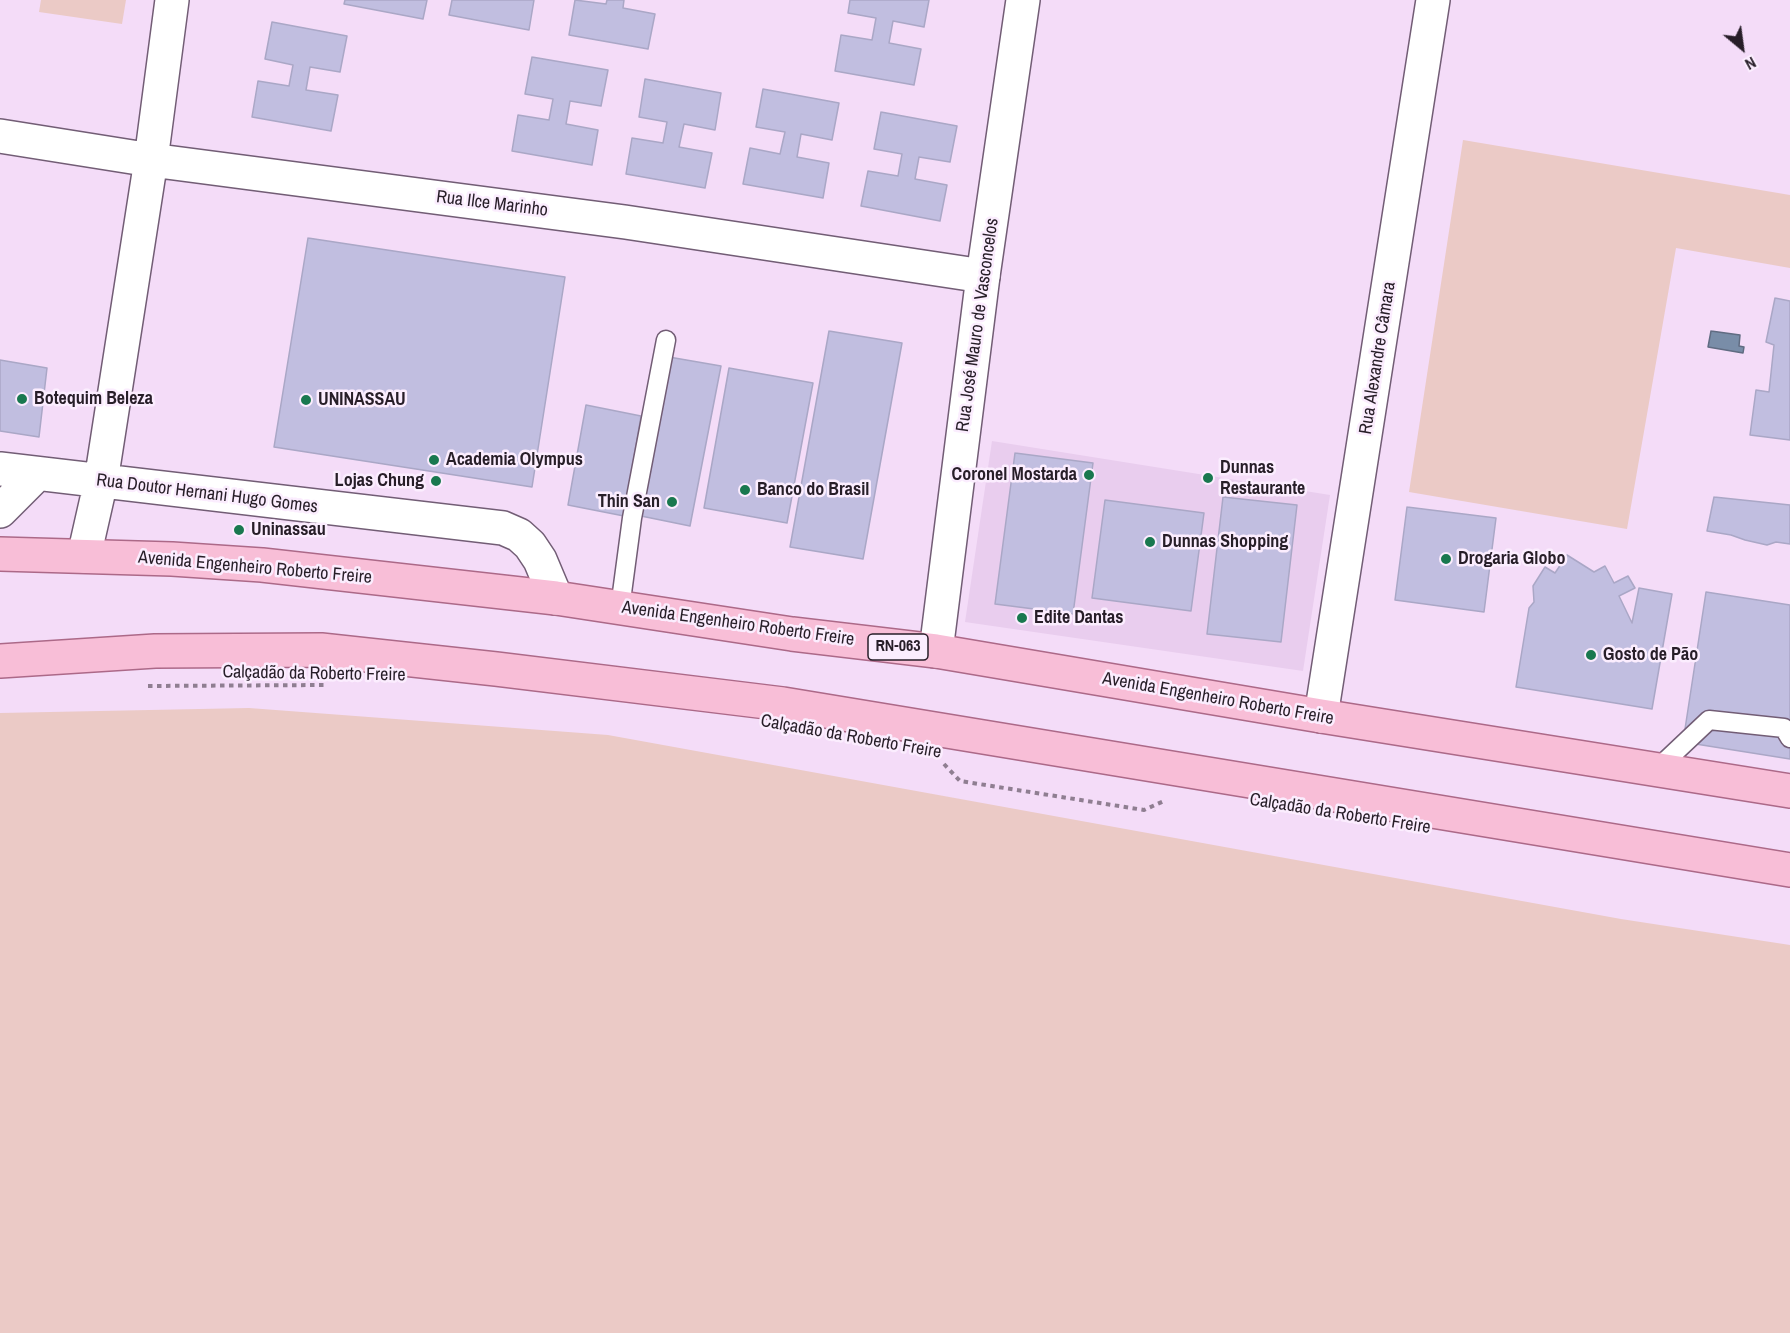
<!DOCTYPE html>
<html>
<head>
<meta charset="utf-8">
<style>
  body { margin:0 }
  #map { position:relative; width:1790px; height:1333px; overflow:hidden; background:#f4dcf8; font-family:"Archivo Narrow",sans-serif }
  canvas { display:block }
  .north { position:absolute; left:1712px; top:18px; width:60px; height:60px; -webkit-text-stroke:4px #fbedfe; paint-order:stroke; rotate:151deg; font-size:16px; font-weight:700; line-height:24px; text-align:center; color:#271e28 }
  .north::after { content:''; display:block; margin:auto; width:21px; height:27px; background:#271e28; clip-path:polygon(50% 0,100% 100%,50% 72%,0 100%) }
</style>
</head>
<body>
<div id="map">
<canvas width="1790" height="1333"></canvas>
<div class="north">N</div>
</div>
<script>
const context = document.querySelector('canvas').getContext('2d');
context.lineJoin = 'round';
function paint(path, color) { context.fillStyle = color; context.fill(path, 'evenodd'); }
const poly = rows => new Path2D(rows.map(r => 'M' + r).join(''));
function strokePath(path, color, width, dash) { context.strokeStyle = color; context.lineWidth = width; context.lineCap = dash ? 'butt' : 'round'; context.setLineDash(dash || []); context.stroke(path); }
function drawText(font, color, halo, rows, align = 'center') {
  context.font = font + ' "Archivo Narrow",sans-serif'; context.lineWidth = 5; context.setLineDash([]); context.textBaseline = 'middle'; context.strokeStyle = halo; context.fillStyle = color; for (const [text, x, y, turn = 0] of rows) {
    context.save(); context.translate(x, y); context.rotate((+turn || 0) * Math.PI / 180); context.textAlign = isNaN(turn) ? turn : align; if (halo) context.strokeText(text, 0, 0); context.fillText(text, 0, 0); context.restore();
  }
}
const built = poly([
  [992,441,1330,495,1303,671,965,622]
]);
const green = poly([
  [41,0,126,0,122,24,39,12],
  [1463,140,1790,195,1790,268,1676,248,1627,529,1409,492],
  [249,708,608,735,1621,919,1790,945,1790,1333,0,1333,0,713]
]);
const water = poly([
  [1711,331,1740,335,1739,346,1744,347,1743,353,1708,347,1711,331]
]);
const building = poly([
  [345,0,427,0,423,19,344,4,345,0],
  [452,0,534,0,529,30,449,15,452,0],
  [575,0,606,4,607,0,624,0,623,8,655,14,648,49,569,35,575,0],
  [850,0,929,0,924,27,893,21,889,43,921,49,914,85,835,71,841,35,872,40,876,18,848,13,850,0],
  [272,22,347,36,340,72,310,67,306,90,338,95,331,131,252,117,258,81,289,86,293,65,265,59,272,22],
  [532,57,608,70,601,106,570,101,566,124,598,130,592,165,512,151,518,115,549,120,553,99,525,94,532,57],
  [645,79,721,93,715,130,684,124,679,147,712,153,705,188,626,174,632,138,663,143,667,122,639,117,645,79],
  [763,89,839,103,832,140,801,134,797,157,829,163,823,198,743,184,750,148,780,154,785,132,756,127,763,89],
  [881,112,957,126,950,162,919,157,915,179,947,185,940,221,861,206,868,171,898,176,902,154,874,149,881,112],
  [308,238,565,277,532,487,274,447,308,238],
  [1775,298,1790,301,1790,440,1750,435,1756,390,1769,392,1774,345,1766,342,1775,298],
  [829,331,902,343,863,559,790,547,829,331],
  [669,357,721,366,690,526,641,516,669,357],
  [0,360,47,368,39,437,0,431,0,360],
  [729,368,813,383,787,523,704,508,729,368],
  [586,405,641,416,624,516,568,505,586,405],
  [1015,453,1093,463,1073,614,995,604,1015,453],
  [1223,497,1297,505,1281,642,1207,634,1223,497],
  [1714,497,1790,505,1790,544,1776,542,1767,545,1745,540,1731,535,1707,531,1714,497],
  [1105,500,1204,513,1191,611,1092,598,1105,500],
  [1407,507,1496,518,1484,612,1395,600,1407,507],
  [1567,555,1594,572,1605,566,1614,583,1628,576,1635,588,1619,596,1632,623,1639,588,1672,594,1652,709,1516,687,1529,608,1534,602,1533,586,1545,567,1555,573,1567,555],
  [1706,592,1790,605,1790,759,1683,742,1706,592]
]);
const path = poly([
  [148,686,327,685],
  [944,764,960,781,1144,810,1164,801]
]);
const service = poly([
  [620,608,632,518,666,340],
  [1656,770,1709,720,1784,728,1790,738]
]);
const minor = poly([
  [0,136,151,160,625,222,983,276],
  [0,469,503,528,519,535,530,545,540,560,556,598],
  [0,511,37,474],
  [84,556,101,481,151,160,172,0],
  [1321,716,1433,0]
]);
const tertiary = poly([
  [936,651,983,276,1023,0]
]);
const primary = poly([
  [0,554,172,559,262,565,556,598,792,634,936,651,1321,716,1790,791],
  [0,661,155,651,321,650,496,669,783,704,1790,870]
]);
const markers = [
  [22,399,6,"#19784f"],
  [306,400,6,"#19784f"],
  [434,460,6,"#19784f"],
  [1089,475,6,"#19784f"],
  [1208,478,6,"#19784f"],
  [436,481,6,"#19784f"],
  [745,490,6,"#19784f"],
  [672,502,6,"#19784f"],
  [239,530,6,"#19784f"],
  [1150,542,6,"#19784f"],
  [1446,559,6,"#19784f"],
  [1022,618,6,"#19784f"],
  [1591,655,6,"#19784f"]
];
const shields = [
  [898,647,60]
];
const shieldNames = [
  ["RN-063",898,647]
];
const streetNames = [
  ["Rua Ilce Marinho",492,204,7],
  ["Rua José Mauro de Vasconcelos",978,325,-82],
  ["Rua Alexandre Câmara",1378,358,-81],
  ["Rua Doutor Hernani Hugo Gomes",207,494,7],
  ["Avenida Engenheiro Roberto Freire",255,568,5],
  ["Avenida Engenheiro Roberto Freire",738,624,8],
  ["Calçadão da Roberto Freire",314,674,1],
  ["Avenida Engenheiro Roberto Freire",1218,699,10],
  ["Calçadão da Roberto Freire",851,737,10],
  ["Calçadão da Roberto Freire",1340,814,9]
];
const poiNames = [
  ["Botequim Beleza",34,399],
  ["UNINASSAU",318,400],
  ["Academia Olympus",446,460],
  ["Dunnas",1220,468],
  ["Restaurante",1220,489],
  ["Coronel Mostarda",1077,475,"right"],
  ["Lojas Chung",424,481,"right"],
  ["Banco do Brasil",757,490],
  ["Thin San",660,502,"right"],
  ["Uninassau",251,530],
  ["Dunnas Shopping",1162,542],
  ["Drogaria Globo",1458,559],
  ["Edite Dantas",1034,618],
  ["Gosto de Pão",1603,655]
];
paint(built, '#e9cdee');
paint(green, '#ebcac6');
paint(water, '#798da8');
strokePath(water, '#606c82', 1.5);
paint(building, '#c1bee0');
strokePath(building, '#aaa7c6', 1.5);
strokePath(service, '#725d75', 21);
strokePath(minor, '#725d75', 36);
strokePath(tertiary, '#725d75', 36);
strokePath(primary, '#ac6988', 36);
strokePath(path, '#8f7e91', 4, [4.5, 4.5]);
strokePath(service, '#fff', 18);
strokePath(minor, '#fff', 33);
strokePath(tertiary, '#fff', 33);
strokePath(primary, '#f8bed7', 33);
for (const [x, y, r, color] of markers) { const dot = new Path2D(); dot.arc(x, y, r, 0, 2 * Math.PI); context.fillStyle = color; context.fill(dot); strokePath(dot, '#fbedfe', 2); }
for (const [x, y, w] of shields) { const box = new Path2D(); box.roundRect(x - w / 2, y - 13, w, 26, 4.5); context.fillStyle = '#fbedfe'; context.fill(box); strokePath(box, '#271e28', 1.5); }
drawText('bold 16px', '#271e28', null, shieldNames);
drawText('18px', '#271e28', '#fbedfe', streetNames);
drawText('bold 18px', '#271e28', '#fbedfe', poiNames, 'left');
</script>
</body>
</html>
